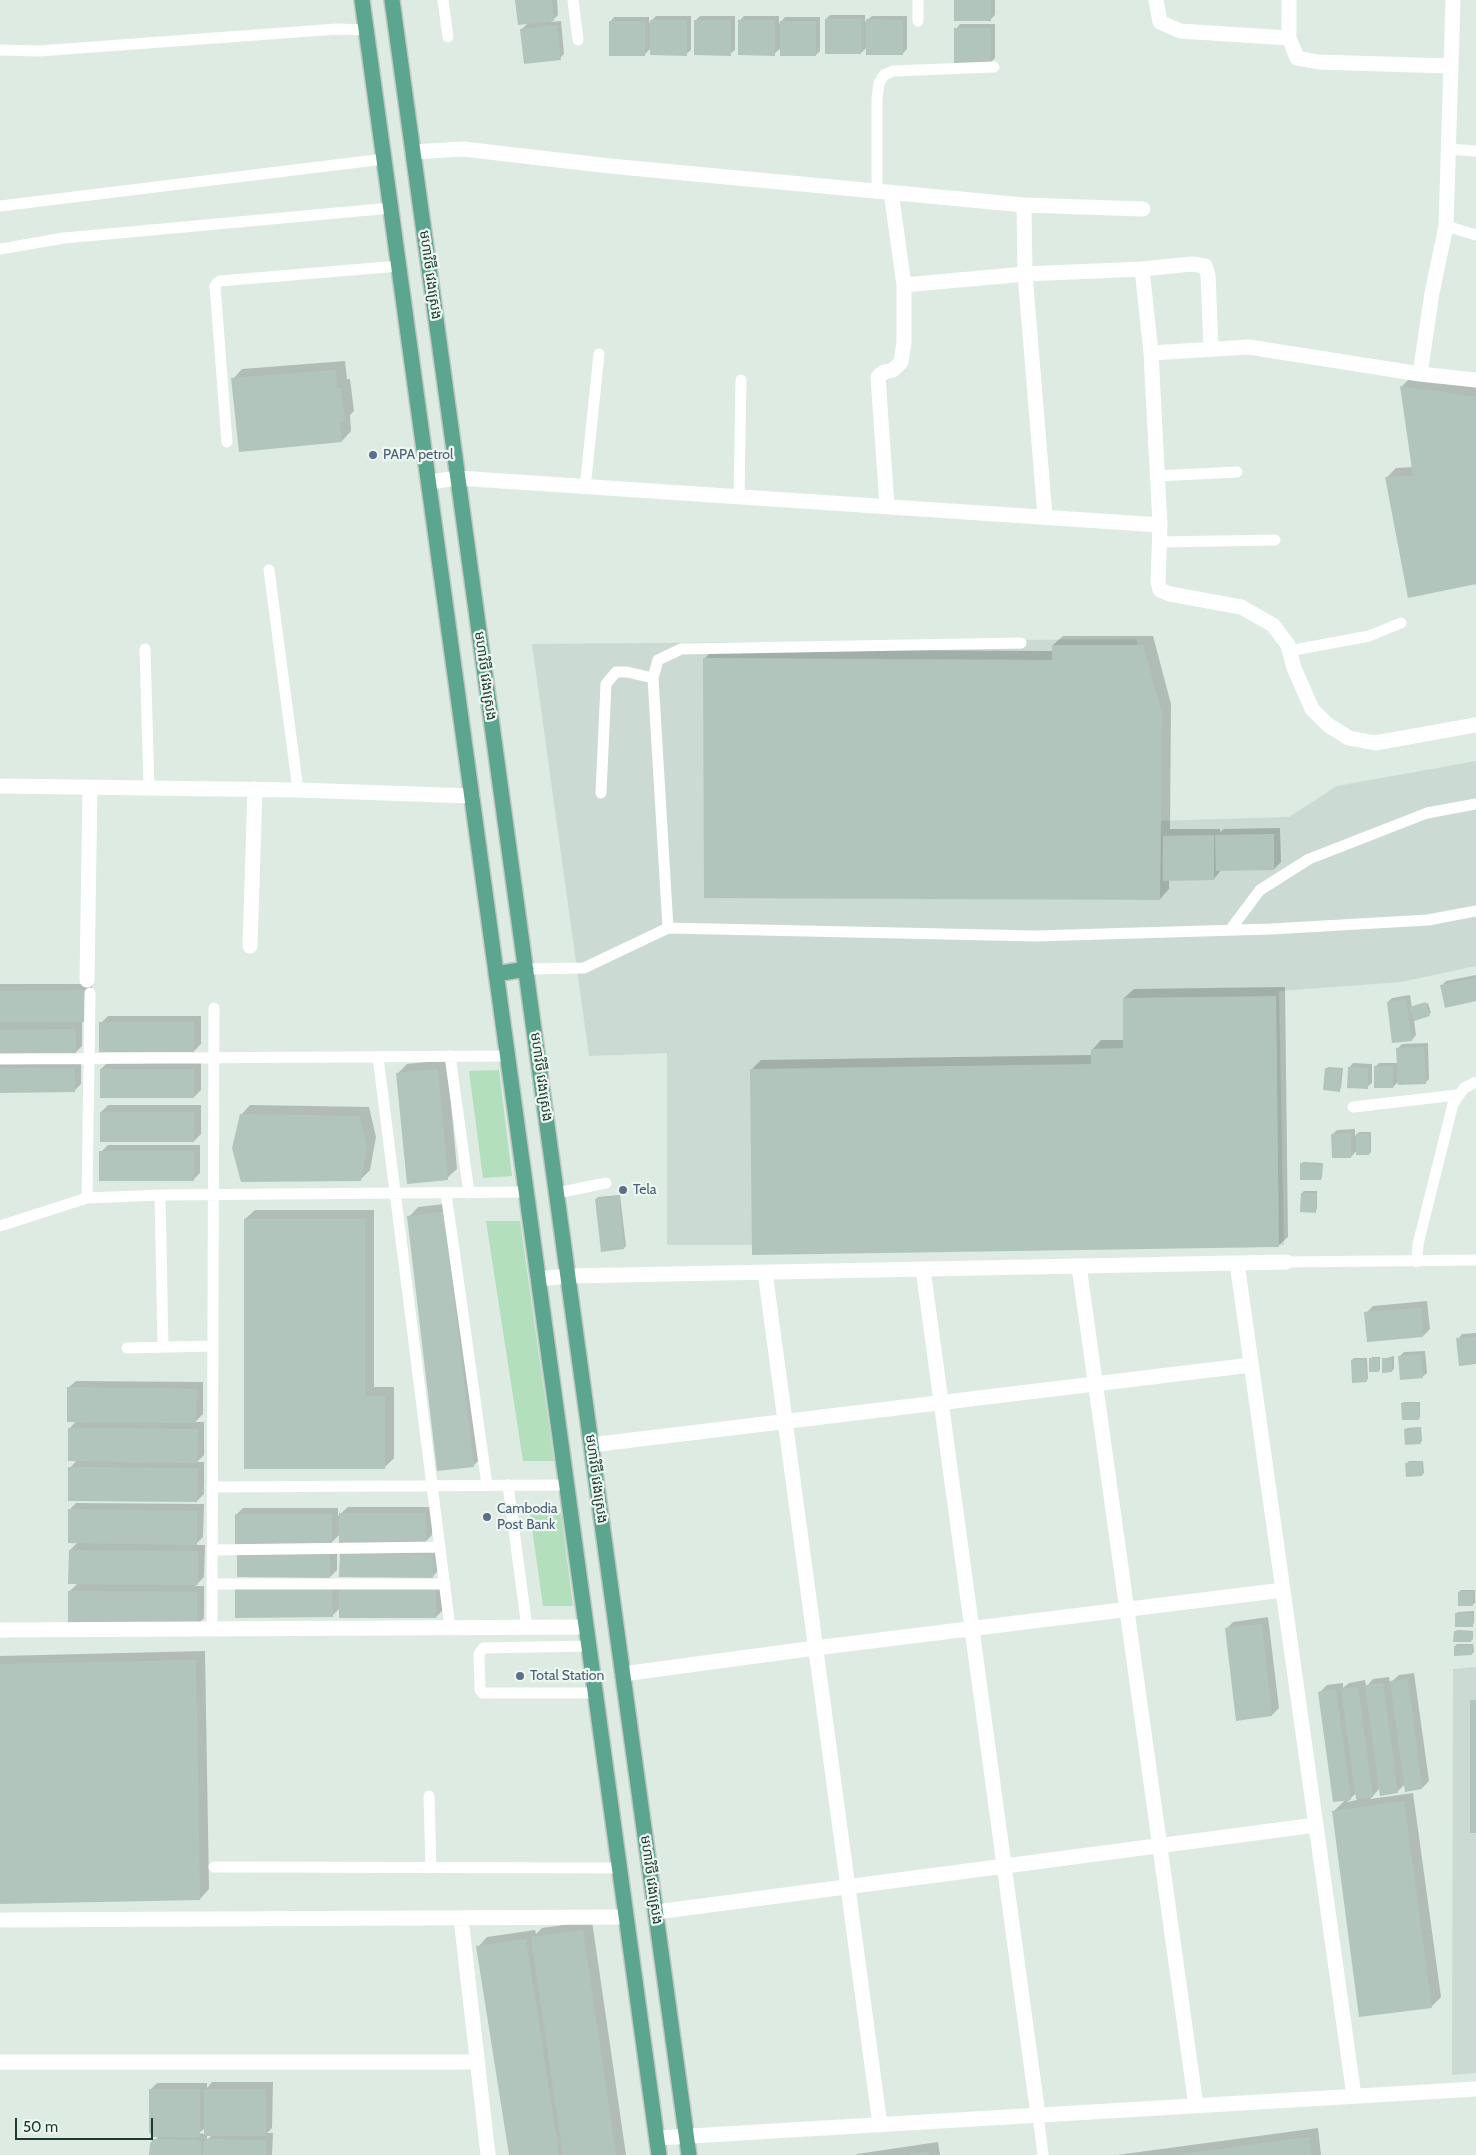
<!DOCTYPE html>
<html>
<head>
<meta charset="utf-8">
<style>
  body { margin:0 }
  #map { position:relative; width:1476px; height:2155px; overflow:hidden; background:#ddebe3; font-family:Cabin,sans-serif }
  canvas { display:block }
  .scale { position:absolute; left:15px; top:2118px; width:138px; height:22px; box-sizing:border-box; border:2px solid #1d3b31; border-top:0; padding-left:6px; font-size:15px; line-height:18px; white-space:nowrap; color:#1d3b31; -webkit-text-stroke:4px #edf7f1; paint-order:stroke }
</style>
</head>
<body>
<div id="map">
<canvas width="1476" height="2155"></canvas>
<div class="scale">50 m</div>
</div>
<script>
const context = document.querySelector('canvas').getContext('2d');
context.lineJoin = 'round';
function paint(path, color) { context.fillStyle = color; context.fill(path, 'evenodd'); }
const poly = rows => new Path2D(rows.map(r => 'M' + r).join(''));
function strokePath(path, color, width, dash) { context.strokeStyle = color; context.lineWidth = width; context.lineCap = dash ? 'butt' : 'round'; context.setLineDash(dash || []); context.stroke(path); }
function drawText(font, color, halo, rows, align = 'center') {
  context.font = font + ' Cabin,"Noto Sans Khmer",sans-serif'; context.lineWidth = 4.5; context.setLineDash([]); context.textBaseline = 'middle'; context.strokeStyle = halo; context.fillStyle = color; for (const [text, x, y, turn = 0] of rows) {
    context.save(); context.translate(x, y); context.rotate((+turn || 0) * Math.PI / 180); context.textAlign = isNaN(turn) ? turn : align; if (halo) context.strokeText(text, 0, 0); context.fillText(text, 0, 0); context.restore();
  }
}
const built = poly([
  [1136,639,1154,696,1155,821,1289,817,1337,786,1476,761,1476,966,1401,982,1279,991,1284,1245,667,1245,667,1053,589,1056,532,644],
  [1476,1667,1476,2073,1452,2075,1453,1669]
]);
const green = poly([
  [499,1070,512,1176,483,1178,469,1071],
  [486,1221,520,1221,554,1461,523,1461],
  [561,1513,573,1606,543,1606,530,1514]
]);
const shadow = poly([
  [516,0,557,0,558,15,551,22,561,21,564,54,560,58,522,29,529,22],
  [956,0,995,0,995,15,991,19],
  [830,15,865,15,865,22,872,16,907,16,907,49,902,54,868,46,861,53,826,19],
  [656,16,691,16,691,50,686,54,651,48,644,55,610,22,614,17,649,17,649,23],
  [700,16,735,16,735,50,730,54,695,21],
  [744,16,779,16,779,24,785,17,820,17,820,51,816,55,781,48,774,54,739,21],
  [960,24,995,24,995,58,991,62,956,29],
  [345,361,347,379,350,379,354,411,350,415,351,431,342,441,233,379,242,369],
  [1411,377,1476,386,1476,585,1387,477,1396,468,1413,467,1402,386],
  [1063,636,1153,636,1171,704,1170,829,1220,829,1220,832,1224,829,1280,828,1281,862,1274,869,1221,870,1214,879,1169,879,1169,889,1160,899,704,659,714,649,1053,651,1053,645],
  [1476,975,1476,1000,1441,986,1446,981],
  [0,984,92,984,92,1014,82,1021,82,1046,75,1053,0,1053],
  [1285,987,1288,1237,1278,1246,751,1070,761,1060,1092,1055,1092,1050,1101,1040,1125,1040,1124,998,1134,989],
  [1410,995,1412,1008,1428,1003,1431,1013,1414,1020,1416,1035,1412,1040,1388,1002,1392,998],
  [108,1016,201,1016,201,1044,194,1051,101,1023],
  [1428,1043,1429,1079,1425,1083,1399,1081,1393,1087,1375,1067,1379,1063,1398,1063,1398,1048,1402,1044],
  [447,1060,457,1169,447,1178,398,1073,407,1064],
  [81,1061,81,1084,74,1091,0,1091,0,1062],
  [108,1062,201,1062,201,1090,194,1097,101,1069],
  [1353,1063,1372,1064,1372,1083,1367,1087,1349,1068],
  [1328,1067,1343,1068,1341,1088,1339,1090,1326,1069],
  [108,1105,201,1105,201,1134,194,1141,101,1112],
  [250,1105,369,1107,376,1137,370,1170,360,1180,241,1115],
  [1355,1129,1355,1136,1359,1132,1371,1132,1371,1152,1369,1154,1357,1150,1351,1157,1333,1134,1337,1130],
  [108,1145,200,1145,200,1173,193,1180,101,1152],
  [1303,1162,1323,1163,1322,1177,1321,1179,1301,1164],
  [1304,1191,1317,1191,1317,1209,1315,1211,1302,1193],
  [620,1195,626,1246,624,1248,596,1199,598,1197],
  [453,1203,483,1456,473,1466,409,1217,418,1207],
  [255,1210,374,1210,374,1387,394,1387,394,1458,384,1468,245,1219],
  [1427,1301,1430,1329,1423,1336,1366,1313,1373,1306],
  [1476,1333,1476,1363,1458,1339,1462,1334],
  [1425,1351,1427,1373,1422,1377,1400,1356,1404,1352],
  [1394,1356,1394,1369,1392,1371,1383,1359],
  [1372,1357,1380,1357,1380,1369,1379,1371,1371,1359],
  [1354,1358,1367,1358,1368,1379,1366,1380,1352,1360],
  [76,1381,203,1382,203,1414,195,1422,204,1422,204,1455,197,1462,204,1462,204,1494,197,1501,70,1468,77,1460,70,1428,77,1420,68,1388],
  [1404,1402,1420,1402,1420,1417,1419,1419,1402,1403],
  [1421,1427,1422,1441,1420,1443,1405,1430,1407,1428],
  [1409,1461,1423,1461,1424,1473,1422,1475,1407,1463],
  [76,1503,204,1504,203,1537,195,1545,205,1545,204,1577,195,1586,204,1586,204,1618,197,1625,69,1592,78,1583,70,1550,78,1542,69,1510],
  [348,1507,432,1507,432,1535,425,1542,340,1534,331,1543,236,1515,243,1508,338,1508,338,1516],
  [245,1547,337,1548,337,1570,330,1577],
  [440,1548,439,1570,432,1577,341,1554],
  [339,1581,339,1590,347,1581,443,1581,443,1610,436,1617,340,1608,332,1616,237,1616],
  [1461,1590,1475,1590,1475,1603,1473,1604,1459,1592],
  [1474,1611,1474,1623,1472,1625,1456,1614,1458,1612],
  [1268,1617,1279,1708,1272,1715,1237,1719,1226,1629,1233,1622],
  [1457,1630,1473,1631,1473,1639,1471,1641,1455,1632],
  [1457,1644,1473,1644,1474,1652,1472,1654,1455,1646],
  [205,1651,209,1889,200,1899,0,1903,0,1656],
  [1414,1673,1429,1781,1422,1788,1405,1784,1397,1792,1380,1788,1370,1799,1413,1793,1441,1997,1431,2007,1333,1812,1346,1799,1320,1692,1327,1685,1343,1683,1343,1688,1349,1683,1365,1680,1366,1687,1373,1679,1389,1677,1390,1683,1399,1675],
  [1356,1793,1357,1800,1347,1802],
  [592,1921,626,2155,510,2155,478,1947,487,1937,535,1930,536,1934,542,1928],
  [212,2082,273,2082,272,2128,267,2133,273,2133,272,2155,151,2155,151,2144,159,2136,150,2090,157,2083,207,2083,207,2088],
  [205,2128,205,2134,199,2133],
  [207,2135,212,2135,207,2140],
  [1318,2128,1321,2155,1117,2155],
  [938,2142,940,2155,856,2155,857,2154]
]);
const building = poly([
  [515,0,552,0,554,21,518,25],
  [954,0,991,0,991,21,954,21],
  [825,19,861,19,861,54,825,54],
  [866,19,903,20,903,55,866,55],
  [650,20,687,20,687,56,650,55],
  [694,20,731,20,731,56,694,55],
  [738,20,775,20,775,56,738,55],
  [609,21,645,21,645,56,609,56],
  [780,21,816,21,816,56,780,56],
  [557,25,561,60,524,64,520,29],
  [954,28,991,28,991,63,954,63],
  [336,370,337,388,341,388,345,422,340,422,342,442,239,452,231,378],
  [1400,386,1476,397,1476,584,1408,598,1385,477,1413,476],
  [1052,645,1143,645,1162,714,1160,900,704,898,703,658,1052,660],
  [1274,834,1274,870,1216,871,1215,835],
  [1214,835,1214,880,1163,881,1163,836],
  [1476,978,1476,1001,1445,1008,1440,985],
  [85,990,85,1022,0,1022,0,991],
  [1276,996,1279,1247,752,1255,750,1069,1091,1064,1091,1049,1123,1048,1123,998],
  [1406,999,1412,1041,1392,1043,1387,1002],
  [1426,1002,1430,1016,1414,1021,1409,1007],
  [99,1022,194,1022,194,1052,99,1052],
  [75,1029,76,1054,0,1054,0,1030],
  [1424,1047,1426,1084,1398,1085,1396,1048],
  [1374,1066,1393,1066,1393,1088,1374,1088],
  [1348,1067,1368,1068,1368,1089,1347,1088],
  [0,1068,75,1068,75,1092,0,1093],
  [1325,1068,1341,1069,1340,1092,1323,1090],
  [100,1069,194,1069,194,1098,100,1098],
  [438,1069,448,1180,407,1184,396,1073],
  [100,1112,194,1112,194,1142,100,1142],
  [240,1114,360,1116,367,1147,361,1181,241,1182,232,1148],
  [1351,1133,1351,1158,1332,1158,1331,1134],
  [1356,1134,1369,1134,1369,1155,1356,1155],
  [99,1151,194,1151,194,1181,99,1181],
  [1300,1163,1322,1164,1321,1180,1300,1180],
  [1301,1193,1316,1193,1316,1213,1300,1212],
  [619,1196,624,1249,601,1252,595,1199],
  [444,1212,474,1467,437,1471,407,1216],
  [244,1219,365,1219,365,1396,385,1396,385,1469,244,1469],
  [1421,1308,1423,1337,1367,1342,1364,1312],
  [1476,1337,1476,1364,1459,1366,1456,1338],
  [1421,1354,1423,1378,1400,1380,1398,1356],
  [1369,1358,1379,1358,1379,1372,1369,1372],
  [1382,1358,1392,1358,1392,1372,1382,1373],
  [1365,1359,1367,1382,1352,1383,1351,1360],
  [67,1387,197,1389,196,1423,67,1422],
  [1401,1403,1419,1403,1419,1420,1402,1420],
  [68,1428,198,1429,197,1463,68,1461],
  [1420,1428,1421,1444,1405,1445,1404,1429],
  [1422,1462,1422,1476,1406,1477,1405,1463],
  [68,1467,198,1468,197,1502,68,1501],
  [68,1509,197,1511,197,1545,68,1543],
  [339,1513,426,1513,426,1544,339,1544],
  [235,1514,332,1514,332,1544,235,1545],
  [69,1550,198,1551,198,1585,68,1584],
  [237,1553,330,1554,330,1578,237,1577],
  [340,1553,433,1554,433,1578,339,1577],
  [235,1587,332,1587,333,1617,235,1618],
  [339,1588,436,1588,436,1618,339,1618],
  [68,1591,197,1592,197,1626,68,1625],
  [1473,1591,1473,1606,1458,1606,1458,1592],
  [1455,1613,1473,1613,1473,1627,1455,1627],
  [1262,1624,1272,1716,1236,1721,1225,1628],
  [1454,1631,1472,1632,1471,1642,1453,1642],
  [1472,1645,1472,1655,1454,1656,1454,1646],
  [196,1660,200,1900,0,1904,0,1664],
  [1408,1679,1422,1789,1405,1792,1390,1681],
  [1383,1683,1398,1793,1380,1796,1365,1685],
  [1358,1687,1373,1797,1356,1799,1341,1689],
  [1336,1689,1351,1800,1333,1802,1318,1692],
  [1470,1700,1476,1700,1476,1833,1470,1833],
  [1404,1801,1432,2008,1359,2017,1332,1811],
  [583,1930,616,2155,563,2155,531,1937],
  [526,1939,559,2155,509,2155,476,1946],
  [149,2089,200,2089,200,2134,198,2137,153,2137,149,2132],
  [204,2089,266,2089,266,2136,206,2136,204,2133],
  [1309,2137,1311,2155,1183,2155,1183,2154],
  [153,2139,198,2140,201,2142,201,2155,149,2155,150,2144],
  [206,2139,266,2140,266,2155,203,2155,204,2142],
  [929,2151,929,2155,910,2155,910,2154]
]);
const service = poly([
  [443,0,448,37],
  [573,0,578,40],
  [918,21,918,0],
  [0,50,39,51,337,29,366,30],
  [1448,149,1476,151],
  [877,190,877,99,879,83,884,75,893,71,994,67],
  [0,206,384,159],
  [1446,226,1476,235],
  [0,249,64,238,391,208],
  [227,442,215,286,217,283,220,281,399,266],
  [1157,476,1237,472],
  [585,488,599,354],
  [739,497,741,380],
  [1160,542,1275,540],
  [269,570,298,790],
  [145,649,149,788],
  [1289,651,1369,636,1401,623],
  [601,793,606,684,616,672,627,672,653,678],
  [668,928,653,678,658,660,681,649,1021,643],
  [1230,930,1260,890,1309,859,1427,813,1476,804],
  [526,969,584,968,668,928,1036,936,1271,929,1428,920,1476,911],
  [450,1056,469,1193],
  [378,1057,449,1620],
  [0,1059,507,1056],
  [1353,1107,1457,1095],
  [446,1193,487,1485],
  [557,1193,606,1183],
  [160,1195,163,1347],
  [87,1198,90,993],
  [0,1226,87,1198,160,1195,526,1192],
  [1286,1262,1476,1260],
  [1417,1262,1418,1244,1453,1104,1464,1088,1476,1082],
  [127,1348,213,1346],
  [508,1485,527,1628],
  [212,1487,566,1485],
  [212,1550,440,1547],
  [212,1584,445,1584],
  [212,1625,214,1008],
  [589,1646,483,1648,479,1654,480,1690,483,1693,595,1693],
  [429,1796,431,1868],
  [214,1867,619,1868],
  [1038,2115,1043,2155]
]);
const minor = poly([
  [1156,0,1160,22,1180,31,1289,38],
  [1289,0,1289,38,1297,58,1318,62,1449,66],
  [413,152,463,149,610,166,1024,205,1143,209],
  [1024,205,1025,274,1045,516],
  [1142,269,1151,353,1160,525,1158,582,1160,590,1170,594,1241,607,1273,625,1288,645,1294,668,1312,709,1328,725,1349,738,1375,743,1476,725],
  [904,285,1025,274,1142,269,1192,264,1205,266,1208,275,1211,349],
  [1151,353,1249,347,1420,374,1476,380],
  [1420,374,1432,293,1446,226,1453,0],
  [429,482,458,478,1160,525],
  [887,506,878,377,884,372,893,370,901,362,904,342,904,285,891,192],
  [0,786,298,790,472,796],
  [250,946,255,789],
  [87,980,90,787],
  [1237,1263,1354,2096],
  [1079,1266,1196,2106],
  [923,1269,1038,2115],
  [765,1272,880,2125],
  [538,1279,568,1276,1286,1262],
  [591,1445,1251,1365],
  [623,1674,815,1648,1283,1590],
  [656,1912,1316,1825],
  [461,1918,488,2155],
  [0,1920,626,1917],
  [0,2062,477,2062],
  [657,2138,1476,2089]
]);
const tertiary = poly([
  [0,1630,586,1627]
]);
const primary = poly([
  [362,0,659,2155],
  [392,0,689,2155],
  [496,974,526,969]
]);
const markers = [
  [373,455,5,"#5c6f8a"],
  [623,1190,5,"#5c6f8a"],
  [487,1517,5,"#5c6f8a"],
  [520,1676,5,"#5c6f8a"]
];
const streetNames = [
  ["មហាវិថី វេងស្រេង",430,275,82],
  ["មហាវិថី វេងស្រេង",485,676,82],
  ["មហាវិថី វេងស្រេង",541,1077,82],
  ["មហាវិថី វេងស្រេង",596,1479,82],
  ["មហាវិថី វេងស្រេង",651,1880,82]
];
const serviceNames = [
  ["PAPA petrol",383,455],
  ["Tela",633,1190],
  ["Cambodia",497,1509],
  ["Post Bank",497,1525],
  ["Total Station",530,1676]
];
paint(built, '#cbdad2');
paint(green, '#b3dfbc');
paint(shadow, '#0003');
paint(building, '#b2c5bc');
strokePath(primary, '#c0c8c5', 18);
strokePath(service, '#fff', 11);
strokePath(minor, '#fff', 15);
strokePath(tertiary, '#fff', 15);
strokePath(primary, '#5ca58e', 15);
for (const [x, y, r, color] of markers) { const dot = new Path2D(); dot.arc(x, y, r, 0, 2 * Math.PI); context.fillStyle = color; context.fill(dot); strokePath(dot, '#edf7f1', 2); }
drawText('14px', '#1d3b31', '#edf7f1', streetNames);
drawText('14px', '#4e5e75', '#edf7f1', serviceNames, 'left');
</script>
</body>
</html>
